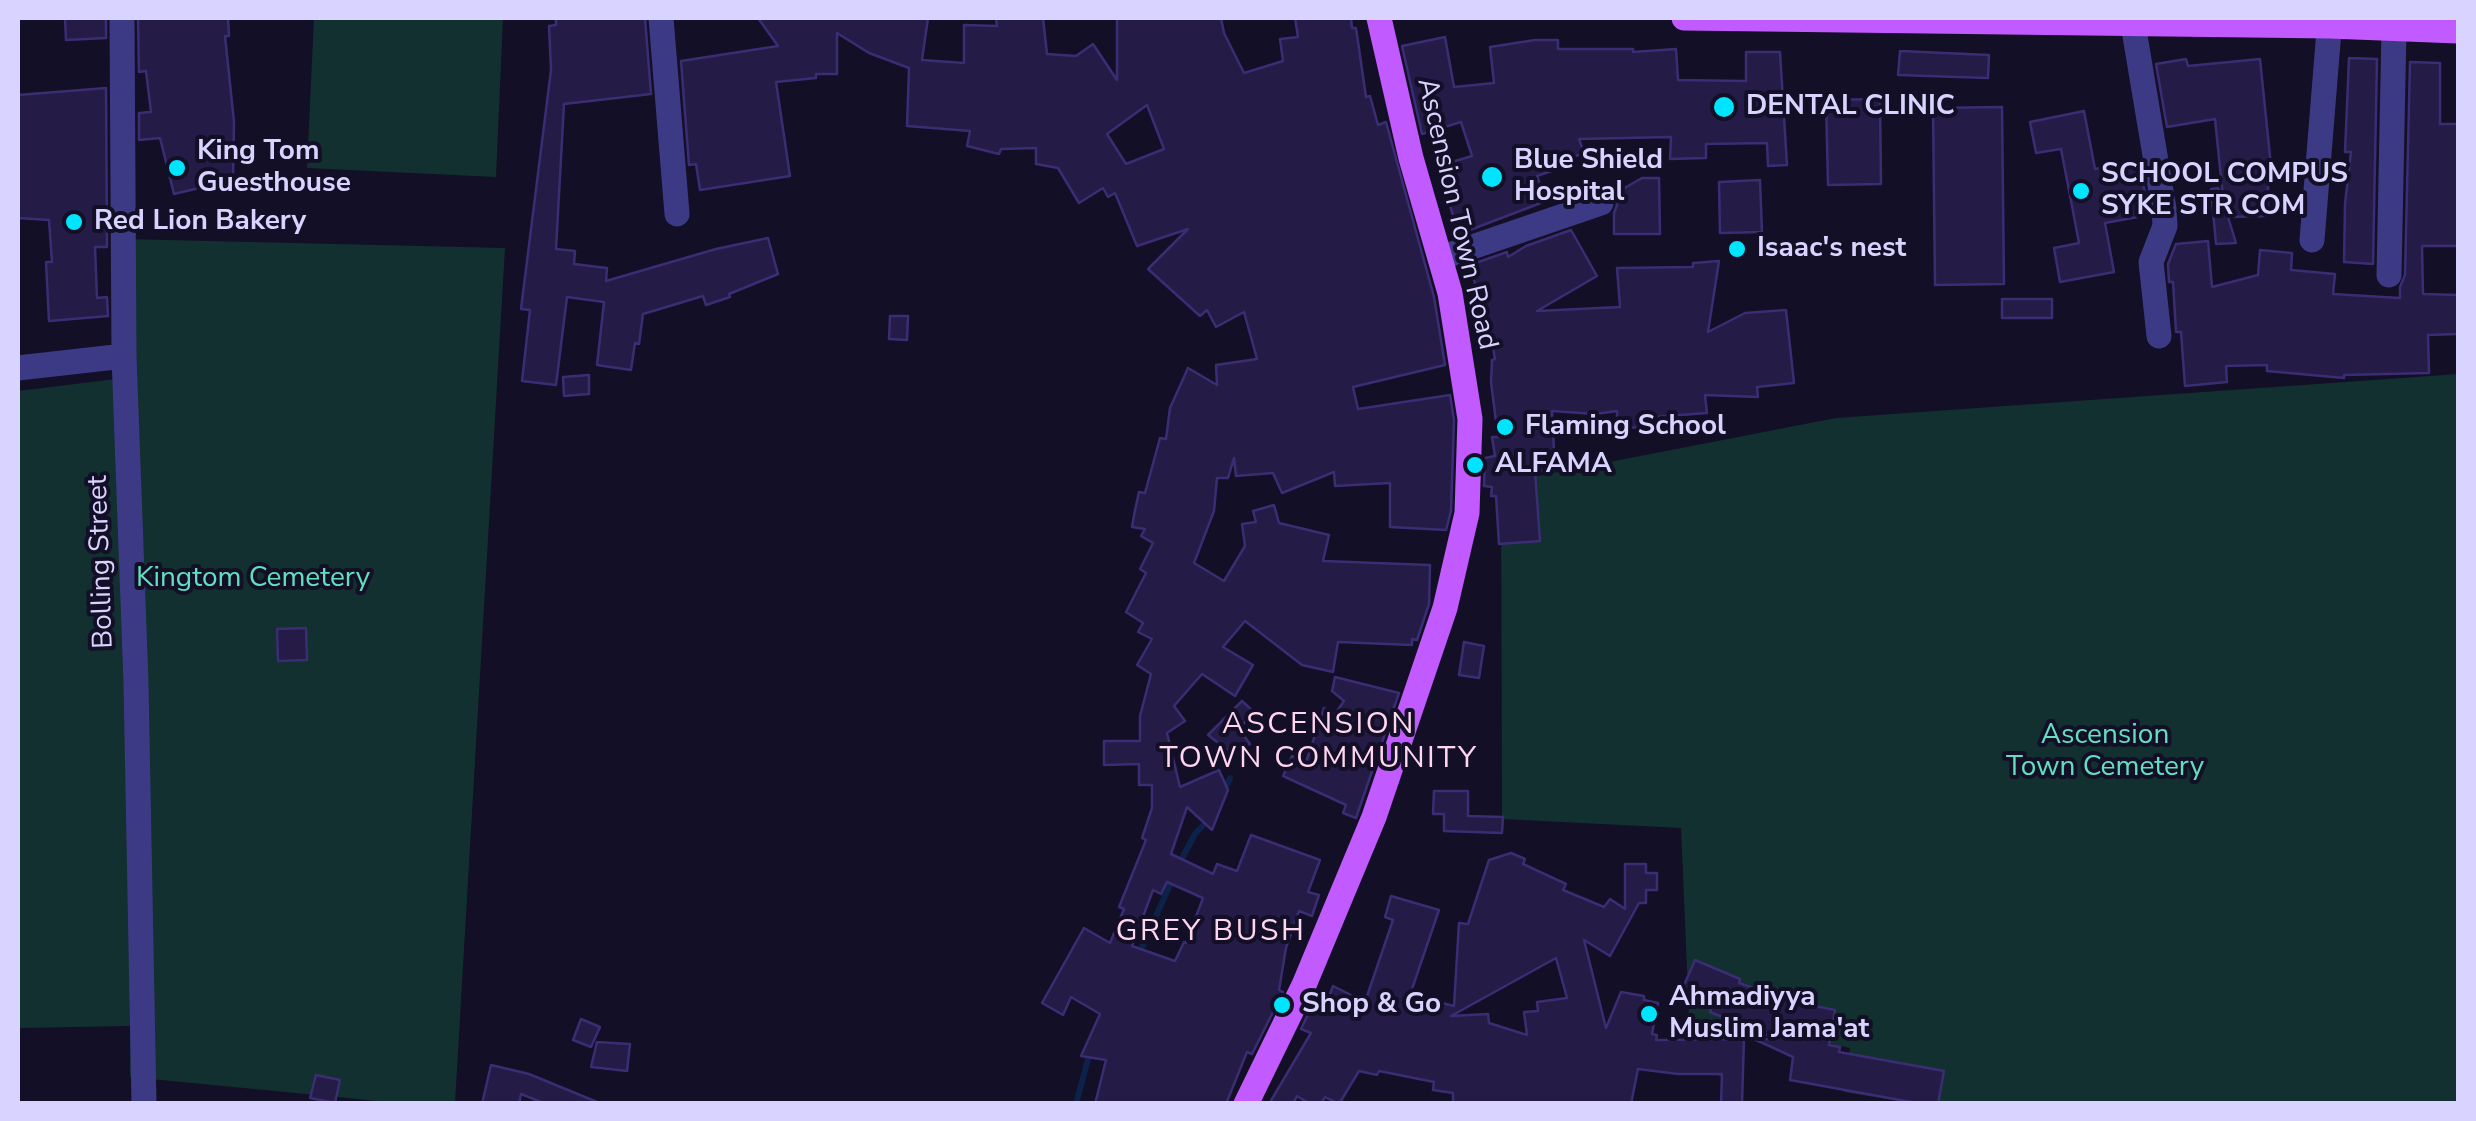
<!DOCTYPE html>
<html>
<head>
<meta charset="utf-8">
<style>
  body { margin:0 }
  #map { position:relative; width:2476px; height:1121px; overflow:hidden; background:#130f26; font-family:"Nunito Sans",sans-serif }
  canvas { display:block }
  .frame { position:absolute; inset:0; border:20px solid #d9d4ff; pointer-events:none }
</style>
</head>
<body>
<div id="map">
<canvas width="2476" height="1121"></canvas>
<div class="frame"></div>
</div>
<script>
const context = document.querySelector('canvas').getContext('2d');
context.lineJoin = 'round';
function paint(path, color) { context.fillStyle = color; context.fill(path, 'evenodd'); }
const poly = rows => new Path2D(rows.map(r => 'M' + r).join(''));
function strokePath(path, color, width, dash) { context.strokeStyle = color; context.lineWidth = width; context.lineCap = dash ? 'butt' : 'round'; context.setLineDash(dash || []); context.stroke(path); }
function drawText(font, color, halo, rows, align = 'center') {
  context.font = font + ' "Nunito Sans",sans-serif'; context.lineWidth = 8; context.setLineDash([]); context.textBaseline = 'middle'; context.strokeStyle = halo; context.fillStyle = color; for (const [text, x, y, turn = 0] of rows) {
    context.save(); context.translate(x, y); context.rotate((+turn || 0) * Math.PI / 180); context.textAlign = isNaN(turn) ? turn : align; if (halo) context.strokeText(text, 0, 0); context.fillText(text, 0, 0); context.restore();
  }
}
const green = poly([
  [314,18,503,18,496,177,307,168],
  [125,239,505,248,455,1103,399,1103,130,1077,130,1026,18,1028,18,391,132,377],
  [2458,374,2458,1103,1911,1103,1844,1092,1850,1048,1740,1025,1736,1083,1691,1064,1681,828,1502,819,1501,483,1836,418]
]);
const stream = poly([
  [1223,793,1230,778],
  [1179,864,1195,834,1211,817],
  [1138,956,1174,876],
  [1076,1104,1090,1052]
]);
const building = poly([
  [65,18,106,18,106,38,66,40,65,18],
  [138,18,228,18,229,36,225,36,234,122,233,180,174,194,160,138,139,140,139,113,151,112,146,71,139,72,138,18],
  [556,18,645,18,651,94,564,104,556,249,575,251,574,264,607,268,606,281,716,249,768,238,778,274,729,294,730,297,706,305,703,296,643,314,639,344,635,343,631,370,597,365,604,302,567,297,556,385,522,381,530,310,521,309,551,70,549,26,556,25,556,18],
  [758,18,928,18,922,60,964,63,964,25,997,26,996,18,1043,18,1047,54,1076,56,1093,44,1117,80,1117,18,1221,18,1224,33,1244,73,1283,61,1280,39,1298,37,1295,18,1351,18,1352,28,1356,28,1366,97,1370,96,1378,125,1386,122,1434,297,1445,365,1353,387,1358,409,1450,395,1454,420,1451,511,1446,530,1390,527,1390,483,1335,486,1334,472,1282,493,1273,473,1236,476,1234,458,1228,478,1217,478,1214,511,1194,563,1224,581,1245,546,1242,524,1256,522,1253,511,1274,505,1279,523,1329,535,1323,561,1430,565,1429,604,1417,640,1412,639,1412,645,1338,642,1333,672,1302,665,1245,621,1223,647,1253,665,1235,696,1202,674,1174,706,1185,721,1167,733,1180,787,1219,770,1228,790,1212,830,1187,807,1171,854,1213,874,1217,864,1237,871,1251,835,1320,860,1308,892,1319,895,1312,916,1299,911,1286,948,1279,990,1283,992,1252,1054,1247,1052,1226,1104,1095,1104,1106,1060,1081,1056,1100,1014,1071,997,1063,1015,1042,1003,1084,928,1110,943,1124,909,1119,907,1146,840,1142,838,1152,808,1152,785,1139,785,1139,764,1104,765,1104,741,1140,741,1140,716,1151,674,1137,665,1152,639,1138,632,1143,623,1126,612,1146,573,1140,569,1153,543,1141,536,1145,529,1132,527,1135,510,1139,492,1145,493,1160,438,1166,439,1170,408,1188,368,1217,385,1216,365,1257,359,1244,312,1216,327,1207,310,1200,316,1148,269,1188,229,1137,246,1115,193,1108,197,1103,188,1079,203,1058,168,1036,164,1036,148,1001,149,999,154,967,146,970,131,907,126,909,68,869,53,837,33,837,74,816,74,816,78,776,82,790,176,700,190,696,164,689,165,681,61,778,46,758,18],
  [1147,105,1164,149,1126,164,1107,134,1147,105],
  [1167,882,1203,898,1186,943,1184,942,1175,961,1132,946,1153,890,1161,894,1167,882],
  [1445,37,1454,87,1494,83,1490,47,1535,40,1558,40,1558,49,1633,49,1633,52,1676,49,1678,80,1746,81,1746,52,1780,52,1787,165,1768,166,1767,143,1706,144,1706,158,1670,159,1671,137,1579,139,1584,153,1564,160,1566,166,1537,176,1546,201,1462,233,1458,232,1438,166,1472,156,1461,122,1422,134,1402,46,1445,37],
  [1900,51,1989,55,1988,78,1898,75,1900,51],
  [2349,58,2377,59,2373,264,2344,262,2345,204,2351,152,2345,152,2349,58],
  [2186,59,2188,66,2260,59,2271,166,2268,167,2268,216,2228,217,2236,243,2216,244,2211,189,2218,188,2223,197,2215,119,2167,127,2156,64,2186,59],
  [2410,62,2440,63,2440,124,2458,124,2458,246,2422,246,2423,294,2458,295,2458,334,2428,335,2429,373,2344,375,2344,378,2267,371,2267,365,2226,366,2227,382,2185,386,2181,332,2176,332,2173,282,2169,282,2168,264,2176,244,2208,241,2212,287,2258,275,2260,250,2292,253,2291,270,2335,274,2333,294,2400,298,2400,287,2405,275,2410,62],
  [106,88,107,247,95,247,97,298,107,297,108,316,49,321,46,262,52,262,49,220,18,218,18,95,106,88],
  [1880,99,1881,184,1828,185,1826,100,1880,99],
  [2002,107,2004,284,1935,285,1933,108,2002,107],
  [2084,111,2095,169,2139,160,2145,194,2140,195,2143,216,2105,223,2114,272,2060,282,2054,248,2079,243,2072,206,2061,149,2036,153,2030,122,2084,111],
  [1642,178,1659,178,1660,234,1614,234,1614,213,1617,205,1614,194,1642,178],
  [1760,180,1762,232,1720,233,1719,182,1760,180],
  [1571,230,1597,276,1537,311,1620,307,1617,268,1693,267,1693,263,1719,261,1708,332,1745,313,1786,310,1794,383,1757,387,1758,397,1705,395,1707,413,1654,417,1654,427,1617,428,1617,411,1595,414,1552,411,1555,470,1535,471,1540,541,1499,544,1496,496,1491,496,1492,487,1484,486,1485,458,1495,456,1492,437,1498,437,1491,382,1492,360,1495,359,1490,329,1487,329,1470,265,1507,252,1508,257,1526,246,1571,230],
  [2002,299,2052,299,2052,318,2002,318,2002,299],
  [890,316,908,316,907,340,889,339,890,316],
  [589,375,589,394,564,396,563,377,589,375],
  [306,628,307,660,278,661,277,629,306,628],
  [1464,642,1484,646,1479,678,1459,675,1464,642],
  [1335,677,1399,693,1356,818,1343,813,1346,805,1283,776,1292,756,1306,762,1324,708,1335,714,1344,701,1332,691,1335,677],
  [1242,701,1254,712,1239,729,1250,744,1234,755,1208,735,1242,701],
  [1434,791,1468,791,1468,816,1503,817,1502,833,1444,831,1444,814,1433,814,1434,791],
  [1511,853,1525,859,1523,864,1566,884,1563,890,1604,907,1610,899,1625,909,1625,864,1646,864,1646,873,1657,873,1657,890,1646,890,1646,903,1639,903,1610,956,1584,940,1606,1028,1621,992,1644,996,1644,1000,1658,1003,1652,1034,1657,1035,1656,1040,1744,1039,1742,1104,1721,1104,1722,1074,1678,1074,1638,1069,1631,1104,1453,1104,1453,1093,1433,1090,1434,1082,1379,1071,1377,1075,1359,1071,1339,1104,1325,1097,1321,1104,1310,1104,1297,1096,1293,1104,1269,1104,1311,1033,1301,1029,1312,1006,1316,1008,1321,999,1327,1002,1333,986,1365,1002,1393,920,1385,917,1391,896,1439,910,1410,995,1454,1006,1459,923,1468,924,1489,860,1511,853],
  [1556,958,1567,998,1537,1002,1538,1011,1524,1012,1527,1035,1489,1023,1488,1014,1451,1016,1556,958],
  [1695,960,1740,979,1739,983,1790,1001,1835,1010,1829,1045,1840,1047,1839,1052,1944,1071,1938,1104,1922,1104,1790,1080,1793,1057,1754,1039,1777,1039,1710,1012,1712,1006,1681,992,1695,960],
  [581,1019,600,1027,591,1047,573,1040,581,1019],
  [597,1042,630,1044,627,1071,591,1067,597,1042],
  [491,1065,529,1074,602,1104,546,1104,521,1094,519,1104,482,1104,491,1065],
  [316,1075,340,1080,335,1103,310,1098,316,1075]
]);
const minor = poly([
  [122,18,124,356,136,683,144,1104],
  [661,18,677,214],
  [2132,18,2164,209,2165,226,2151,262,2159,336],
  [2312,240,2330,18],
  [1440,258,1601,203],
  [2389,275,2394,30],
  [18,368,124,356]
]);
const major = poly([
  [1684,18,2330,26,2458,31],
  [1246,1104,1304,985,1374,817,1445,608,1467,513,1470,419,1450,293,1411,158,1379,18]
]);
const markers = [
  [1724,107,12,"#00e5ff"],
  [177,168,10,"#00e5ff"],
  [1492,177,12,"#00e5ff"],
  [2081,191,10,"#00e5ff"],
  [74,222,10,"#00e5ff"],
  [1737,249,10,"#00e5ff"],
  [1505,427,10,"#00e5ff"],
  [1475,465,10,"#00e5ff"],
  [1282,1005,10,"#00e5ff"],
  [1649,1014,10,"#00e5ff"]
];
const poiNames = [
  ["DENTAL CLINIC",1746,107],
  ["King Tom",197,152],
  ["Guesthouse",197,184],
  ["Blue Shield",1514,161],
  ["Hospital",1514,193],
  ["SCHOOL COMPUS",2101,175],
  ["SYKE STR COM",2101,207],
  ["Red Lion Bakery",94,222],
  ["Isaac's nest",1757,249],
  ["Flaming School",1525,427],
  ["ALFAMA",1495,465],
  ["Ahmadiyya",1669,998],
  ["Muslim Jama'at",1669,1030],
  ["Shop & Go",1302,1005]
];
const streetNames = [
  ["Ascension Town Road",1456,214,77],
  ["Bolling Street",102,562,-92]
];
const parkNames = [
  ["Kingtom Cemetery",253,579],
  ["Ascension",2105,736],
  ["Town Cemetery",2105,768]
];
const neighbourhoodNames = [
  ["ASCENSION",1319,726],
  ["TOWN COMMUNITY",1319,760],
  ["GREY BUSH",1211,933]
];
paint(green, '#12302f');
strokePath(stream, '#0c2248', 6);
paint(building, '#241b47');
strokePath(building, '#3b2d73', 2.5);
strokePath(minor, '#3d3a85', 25);
strokePath(major, '#c25bff', 25);
for (const [x, y, r, color] of markers) { const dot = new Path2D(); dot.arc(x, y, r, 0, 2 * Math.PI); context.fillStyle = color; context.fill(dot); strokePath(dot, '#130f26', 4); }
drawText('bold 28px', '#d9d4ff', '#130f26', poiNames, 'left');
drawText('28px', '#d9d4ff', '#130f26', streetNames);
drawText('28px', '#5fe0c0', '#130f26', parkNames);
context.letterSpacing = '2.5px';
drawText('30px', '#ffd6f0', '#130f26', neighbourhoodNames);
context.letterSpacing = '0px';
</script>
</body>
</html>
